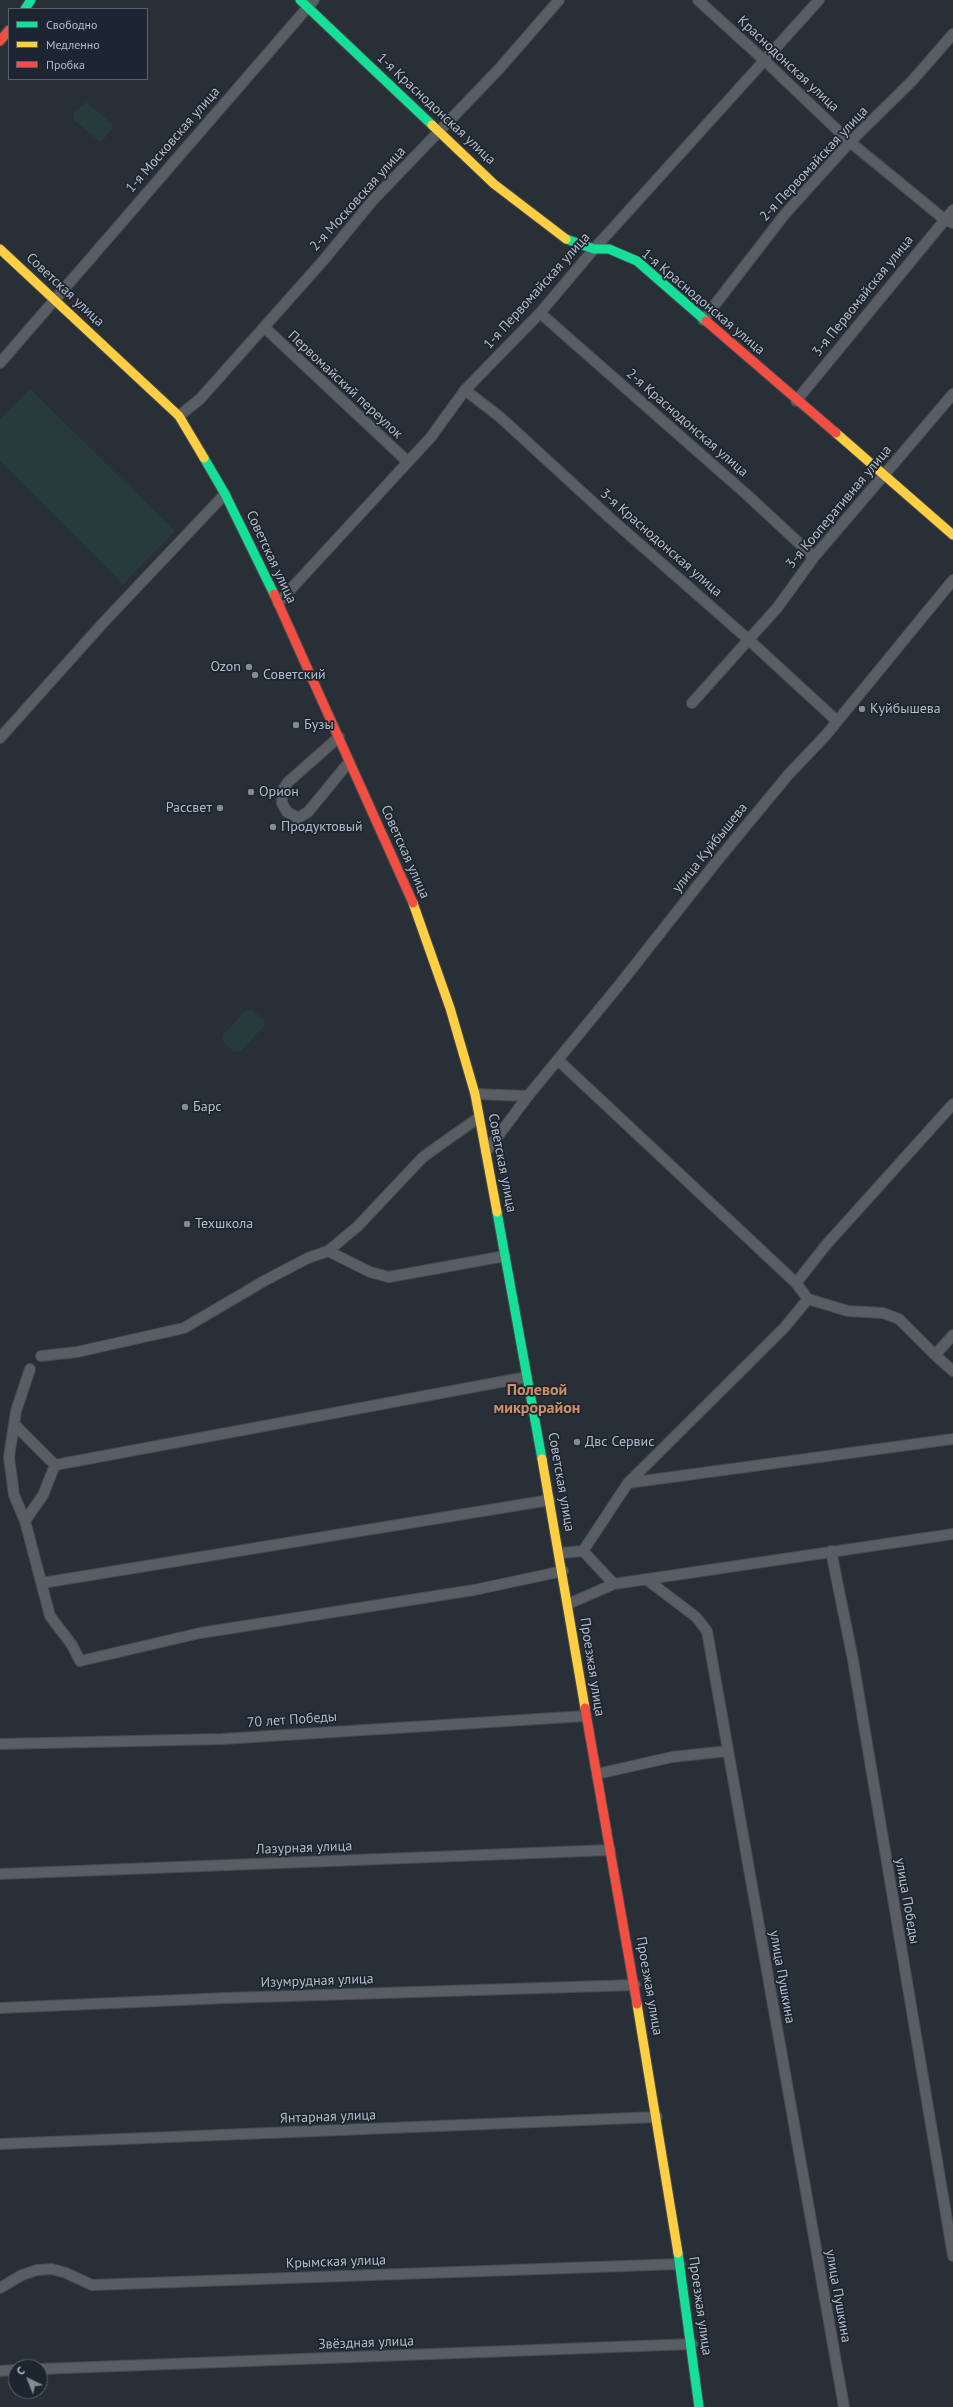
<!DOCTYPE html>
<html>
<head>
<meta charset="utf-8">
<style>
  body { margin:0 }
  #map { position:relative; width:953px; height:2407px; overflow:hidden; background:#292f36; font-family:"PT Sans",sans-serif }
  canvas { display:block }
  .legend { position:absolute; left:8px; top:8px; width:140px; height:72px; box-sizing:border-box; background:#1d2630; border:1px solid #59626c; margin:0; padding:5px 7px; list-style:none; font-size:12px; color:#b3bcc7 }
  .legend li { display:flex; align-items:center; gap:8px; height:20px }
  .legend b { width:20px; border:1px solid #59626c }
  .north { position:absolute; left:8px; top:2359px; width:40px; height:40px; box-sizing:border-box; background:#1d2630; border:1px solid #59626c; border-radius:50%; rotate:317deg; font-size:11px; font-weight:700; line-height:16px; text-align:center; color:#b3bcc7 }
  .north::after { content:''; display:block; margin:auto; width:14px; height:18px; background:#838b94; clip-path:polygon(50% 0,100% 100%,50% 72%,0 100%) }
</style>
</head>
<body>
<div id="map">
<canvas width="953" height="2407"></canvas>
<ul class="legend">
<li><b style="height:5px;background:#16e098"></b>Свободно</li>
<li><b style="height:5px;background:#ffcf43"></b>Медленно</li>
<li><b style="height:5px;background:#f24e42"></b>Пробка</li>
</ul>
<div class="north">С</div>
</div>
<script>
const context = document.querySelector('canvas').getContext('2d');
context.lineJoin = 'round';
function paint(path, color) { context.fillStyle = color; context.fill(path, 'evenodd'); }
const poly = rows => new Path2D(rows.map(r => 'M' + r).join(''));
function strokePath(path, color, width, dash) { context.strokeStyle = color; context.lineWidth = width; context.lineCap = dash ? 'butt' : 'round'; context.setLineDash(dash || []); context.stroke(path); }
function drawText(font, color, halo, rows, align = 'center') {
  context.font = font + ' "PT Sans",sans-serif'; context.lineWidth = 3.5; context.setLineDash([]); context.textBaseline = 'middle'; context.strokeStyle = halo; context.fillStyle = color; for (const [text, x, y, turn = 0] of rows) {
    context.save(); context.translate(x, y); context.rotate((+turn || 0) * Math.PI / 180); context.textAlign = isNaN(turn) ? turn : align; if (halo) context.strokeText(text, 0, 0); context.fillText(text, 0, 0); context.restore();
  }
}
const green = poly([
  [86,102,112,124,113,128,103,140,99,141,74,120,73,113],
  [30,389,175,531,123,584,0,461,0,419],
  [252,1010,264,1020,264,1026,241,1051,234,1052,223,1041,223,1035,245,1011]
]);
const street = poly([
  [698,0,765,61,850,142,944,219,953,223],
  [540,313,745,493,814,557],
  [703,320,785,214,850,142,912,81,953,34],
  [264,327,408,462],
  [0,363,314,0],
  [465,390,500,417,610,518,749,640,837,721],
  [796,401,953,210],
  [179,416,200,399,322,262,374,199,499,69,559,0],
  [278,603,431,437,465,390,540,313,594,249,819,0],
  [692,703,777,608,814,557,953,394],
  [339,737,288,782,282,791,282,803,287,812,298,818,308,812,349,762],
  [0,738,103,623,225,494],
  [558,1060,796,1283,808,1299],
  [475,1094,528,1096,620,984,713,866,788,775,826,735,953,580],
  [486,1152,528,1096],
  [328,1251,370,1272,389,1277,505,1256],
  [796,1283,826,1245,953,1104],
  [935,1355,953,1371],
  [41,1356,77,1352,184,1328,264,1281,308,1258,328,1251,358,1226,423,1157,478,1118],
  [30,1369,16,1411,9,1457,14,1495,25,1521,50,1616,72,1645,80,1661,200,1633,474,1590,563,1571],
  [15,1425,55,1465,527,1377],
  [628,1483,953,1439],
  [25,1521,43,1495,55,1465],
  [583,1551,614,1584,953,1534],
  [831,1551,853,1660,953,2256],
  [560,1553,583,1551,628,1483,784,1328,808,1299,848,1311,883,1313,899,1319,935,1355,953,1335],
  [646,1579,696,1617,707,1631,844,2407],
  [42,1583,550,1500],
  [568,1604,614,1584],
  [0,1744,222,1739,586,1716],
  [597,1774,672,1757,728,1751],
  [0,1874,610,1850],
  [0,2008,226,1998,635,1985],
  [0,2144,657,2117],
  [0,2288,22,2275,37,2270,52,2269,66,2273,92,2285,680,2264],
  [40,2369,692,2344],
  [0,2371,16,2370]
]);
const fast = poly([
  [300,0,432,125],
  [25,9,31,0],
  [566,239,594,249,609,249,637,261,706,321],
  [204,458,225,494,274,594],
  [497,1212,542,1459],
  [678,2253,699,2407]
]);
const slow = poly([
  [432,125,494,184,566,239],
  [0,249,179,416,204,458],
  [836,433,953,535],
  [413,903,450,1008,475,1094,497,1212],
  [542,1459,585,1708],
  [637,2004,678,2253]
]);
const jam = poly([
  [0,41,9,30],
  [706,321,836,433],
  [274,594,413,903],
  [585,1708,637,2004]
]);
const markers = [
  [249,667,4,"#838b94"],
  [255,675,4,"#838b94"],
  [862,709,4,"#838b94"],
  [296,725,4,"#838b94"],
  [251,792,4,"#838b94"],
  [220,808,4,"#838b94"],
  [273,827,4,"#838b94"],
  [185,1107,4,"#838b94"],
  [187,1224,4,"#838b94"],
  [577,1442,4,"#838b94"]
];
const streetNames = [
  ["Краснодонская улица",788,64,43],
  ["1-я Краснодонская улица",436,109,43],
  ["1-я Московская улица",173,140,-49],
  ["2-я Первомайская улица",814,164,-47],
  ["2-я Московская улица",358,199,-48],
  ["Советская улица",65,290,43],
  ["1-я Первомайская улица",537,291,-48],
  ["3-я Первомайская улица",863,296,-51],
  ["1-я Краснодонская улица",703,302,40],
  ["Первомайский переулок",345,385,43],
  ["2-я Краснодонская улица",687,423,41],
  ["3-я Кооперативная улица",839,507,-50],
  ["3-я Краснодонская улица",661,543,41],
  ["Советская улица",271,557,65],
  ["улица Куйбышева",710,848,-51],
  ["Советская улица",405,852,66],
  ["Советская улица",502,1163,79],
  ["Советская улица",561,1482,80],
  ["Проезжая улица",592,1667,81],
  ["70 лет Победы",292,1720,-4],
  ["Лазурная улица",304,1848,-2],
  ["улица Победы",907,1901,80],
  ["улица Пушкина",782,1977,80],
  ["Изумрудная улица",317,1981,-2],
  ["Проезжая улица",649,1986,80],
  ["Янтарная улица",328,2117,-2],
  ["Крымская улица",336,2262,-2],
  ["улица Пушкина",838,2296,80],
  ["Проезжая улица",700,2306,82],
  ["Звёздная улица",366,2343,-2]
];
const poiNames = [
  ["Ozon",241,667,"right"],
  ["Советский",263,675],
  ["Куйбышева",870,709],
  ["Бузы",304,725],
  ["Орион",259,792],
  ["Рассвет",212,808,"right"],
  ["Продуктовый",281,827],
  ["Барс",193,1107],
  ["Техшкола",195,1224],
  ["Двс Сервис",585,1442]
];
const quarterNames = [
  ["Полевой",537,1390],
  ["микрорайон",537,1408]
];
paint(green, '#273a3c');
strokePath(street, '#474b51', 12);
strokePath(fast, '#474b51', 11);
strokePath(slow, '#474b51', 11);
strokePath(jam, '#474b51', 11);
strokePath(street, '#595e64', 10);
strokePath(fast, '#16e098', 9);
strokePath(slow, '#ffcf43', 9);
strokePath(jam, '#f24e42', 9);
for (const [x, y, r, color] of markers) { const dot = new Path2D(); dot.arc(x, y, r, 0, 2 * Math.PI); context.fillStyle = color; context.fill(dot); strokePath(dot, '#1d2630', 1.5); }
drawText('14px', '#b3bcc7', '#1d2630', streetNames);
drawText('14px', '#b3bcc7', '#1d2630', poiNames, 'left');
drawText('bold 16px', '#cf8f66', '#1d2630', quarterNames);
</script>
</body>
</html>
